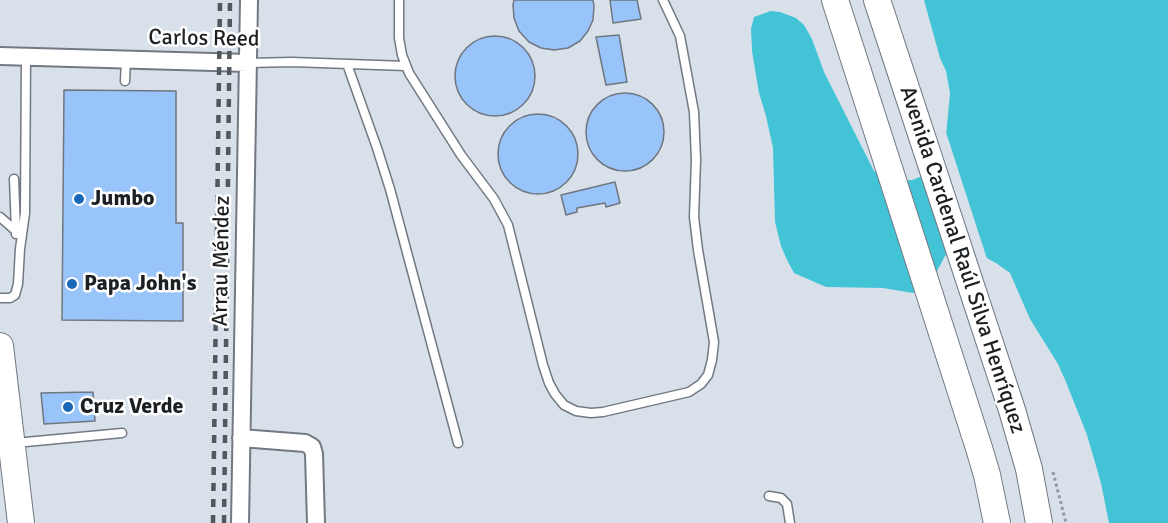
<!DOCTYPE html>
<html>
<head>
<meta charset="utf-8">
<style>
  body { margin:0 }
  canvas { display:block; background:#d8e0ea }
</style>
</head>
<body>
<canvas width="1168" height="523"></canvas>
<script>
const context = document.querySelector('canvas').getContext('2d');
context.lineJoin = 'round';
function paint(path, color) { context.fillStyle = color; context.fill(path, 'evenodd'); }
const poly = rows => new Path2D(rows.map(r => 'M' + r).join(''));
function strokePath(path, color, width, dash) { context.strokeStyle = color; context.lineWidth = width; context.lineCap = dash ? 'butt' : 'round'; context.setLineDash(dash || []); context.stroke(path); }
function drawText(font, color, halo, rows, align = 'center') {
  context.font = font + ' Signika,sans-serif'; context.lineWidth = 5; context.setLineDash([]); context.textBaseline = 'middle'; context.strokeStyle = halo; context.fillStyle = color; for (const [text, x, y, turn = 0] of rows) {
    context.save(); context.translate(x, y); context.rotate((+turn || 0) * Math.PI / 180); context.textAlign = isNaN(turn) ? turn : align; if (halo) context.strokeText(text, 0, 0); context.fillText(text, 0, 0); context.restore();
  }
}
const water = poly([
  [924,0,1168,0,1168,523,1109,523,1101,483,1087,435,1066,382,1058,364,1030,319,1010,273,996,263,981,255,953,249,945,256,937,271,925,284,913,293,883,288,826,287,794,273,787,260,781,246,775,222,773,148,766,116,759,93,752,51,751,29,754,17,771,11,780,12,796,18,804,25,812,39,824,72,874,171,899,181,912,180,933,172,944,157,950,93,946,71,940,58]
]);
const pier = poly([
  [944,126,988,262,980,257,963,252,941,156]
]);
const building = poly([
  [514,0,593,0,594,6,593,20,588,31,580,41,568,48,554,50,541,48,529,42,519,31,514,18,513,5,514,0],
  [610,0,637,0,641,19,613,23,610,0],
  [619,35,627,82,606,85,596,37,619,35],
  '455 76a40 40 0 1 1 80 0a40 40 0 1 1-80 0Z',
  [64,90,176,91,176,223,183,223,183,321,62,320,64,90],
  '586 132a39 39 0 1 1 78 0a39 39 0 1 1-78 0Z',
  '498 154a40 40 0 1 1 80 0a40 40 0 1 1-80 0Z',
  [615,182,620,203,606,207,605,203,577,208,577,212,566,215,561,195,615,182],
  [93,392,95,421,44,424,41,393,93,392]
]);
const path = poly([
  [1053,472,1066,523]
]);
const lane = poly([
  [399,0,399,38,402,55,409,73,461,155,494,199,508,225,543,365,549,383,555,394,564,405,576,411,591,413,603,412,689,392,701,384,708,375,712,360,714,342,698,250,694,217,696,160,694,112,680,36,663,0],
  [248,63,292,62,406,66],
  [347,64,377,148,390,189,458,443],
  [125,81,126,59],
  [14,179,16,231],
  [0,217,16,231,16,234],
  [0,298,10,298,15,295,18,284,20,249,25,213,26,57],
  [15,443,122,433],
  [769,496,781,498,787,504,790,523]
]);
const street = poly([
  [0,56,248,63],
  [241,438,305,443,312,447,314,454,316,523],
  [240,523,249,0]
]);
const primary = poly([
  [835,0,979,448,987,475,997,523],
  [877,0,1012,410,1029,469,1039,523],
  [0,346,21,523]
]);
const rail = poly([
  [213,523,220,0],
  [224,523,230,0]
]);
const markers = [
  [79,199,6,"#1a68b7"],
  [72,284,6,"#1a68b7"],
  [68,407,6,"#1a68b7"]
];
const streetNames = [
  ["Carlos Reed",204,39,1],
  ["Avenida Cardenal Raúl Silva Henríquez",962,260,72],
  ["Arrau Méndez",222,261,-89]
];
const poiNames = [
  ["Jumbo",91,199],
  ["Papa John's",84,284],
  ["Cruz Verde",80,407]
];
paint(water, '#42c4d6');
paint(pier, '#d8e0ea');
paint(building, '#98c4fa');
strokePath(building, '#6f767f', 1.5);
strokePath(lane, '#727982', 11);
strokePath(street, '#727982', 20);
strokePath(primary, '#727982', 28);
strokePath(path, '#9298a0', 3, [3, 3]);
strokePath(lane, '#fff', 8);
strokePath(street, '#fff', 16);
strokePath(primary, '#fff', 26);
strokePath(rail, '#53585d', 4.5, [8, 8]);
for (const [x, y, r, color] of markers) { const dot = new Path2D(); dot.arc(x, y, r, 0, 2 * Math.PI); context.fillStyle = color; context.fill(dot); strokePath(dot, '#fff', 2); }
drawText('22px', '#1d2023', '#fff', streetNames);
drawText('bold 22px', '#1d2023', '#fff', poiNames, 'left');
</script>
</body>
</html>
